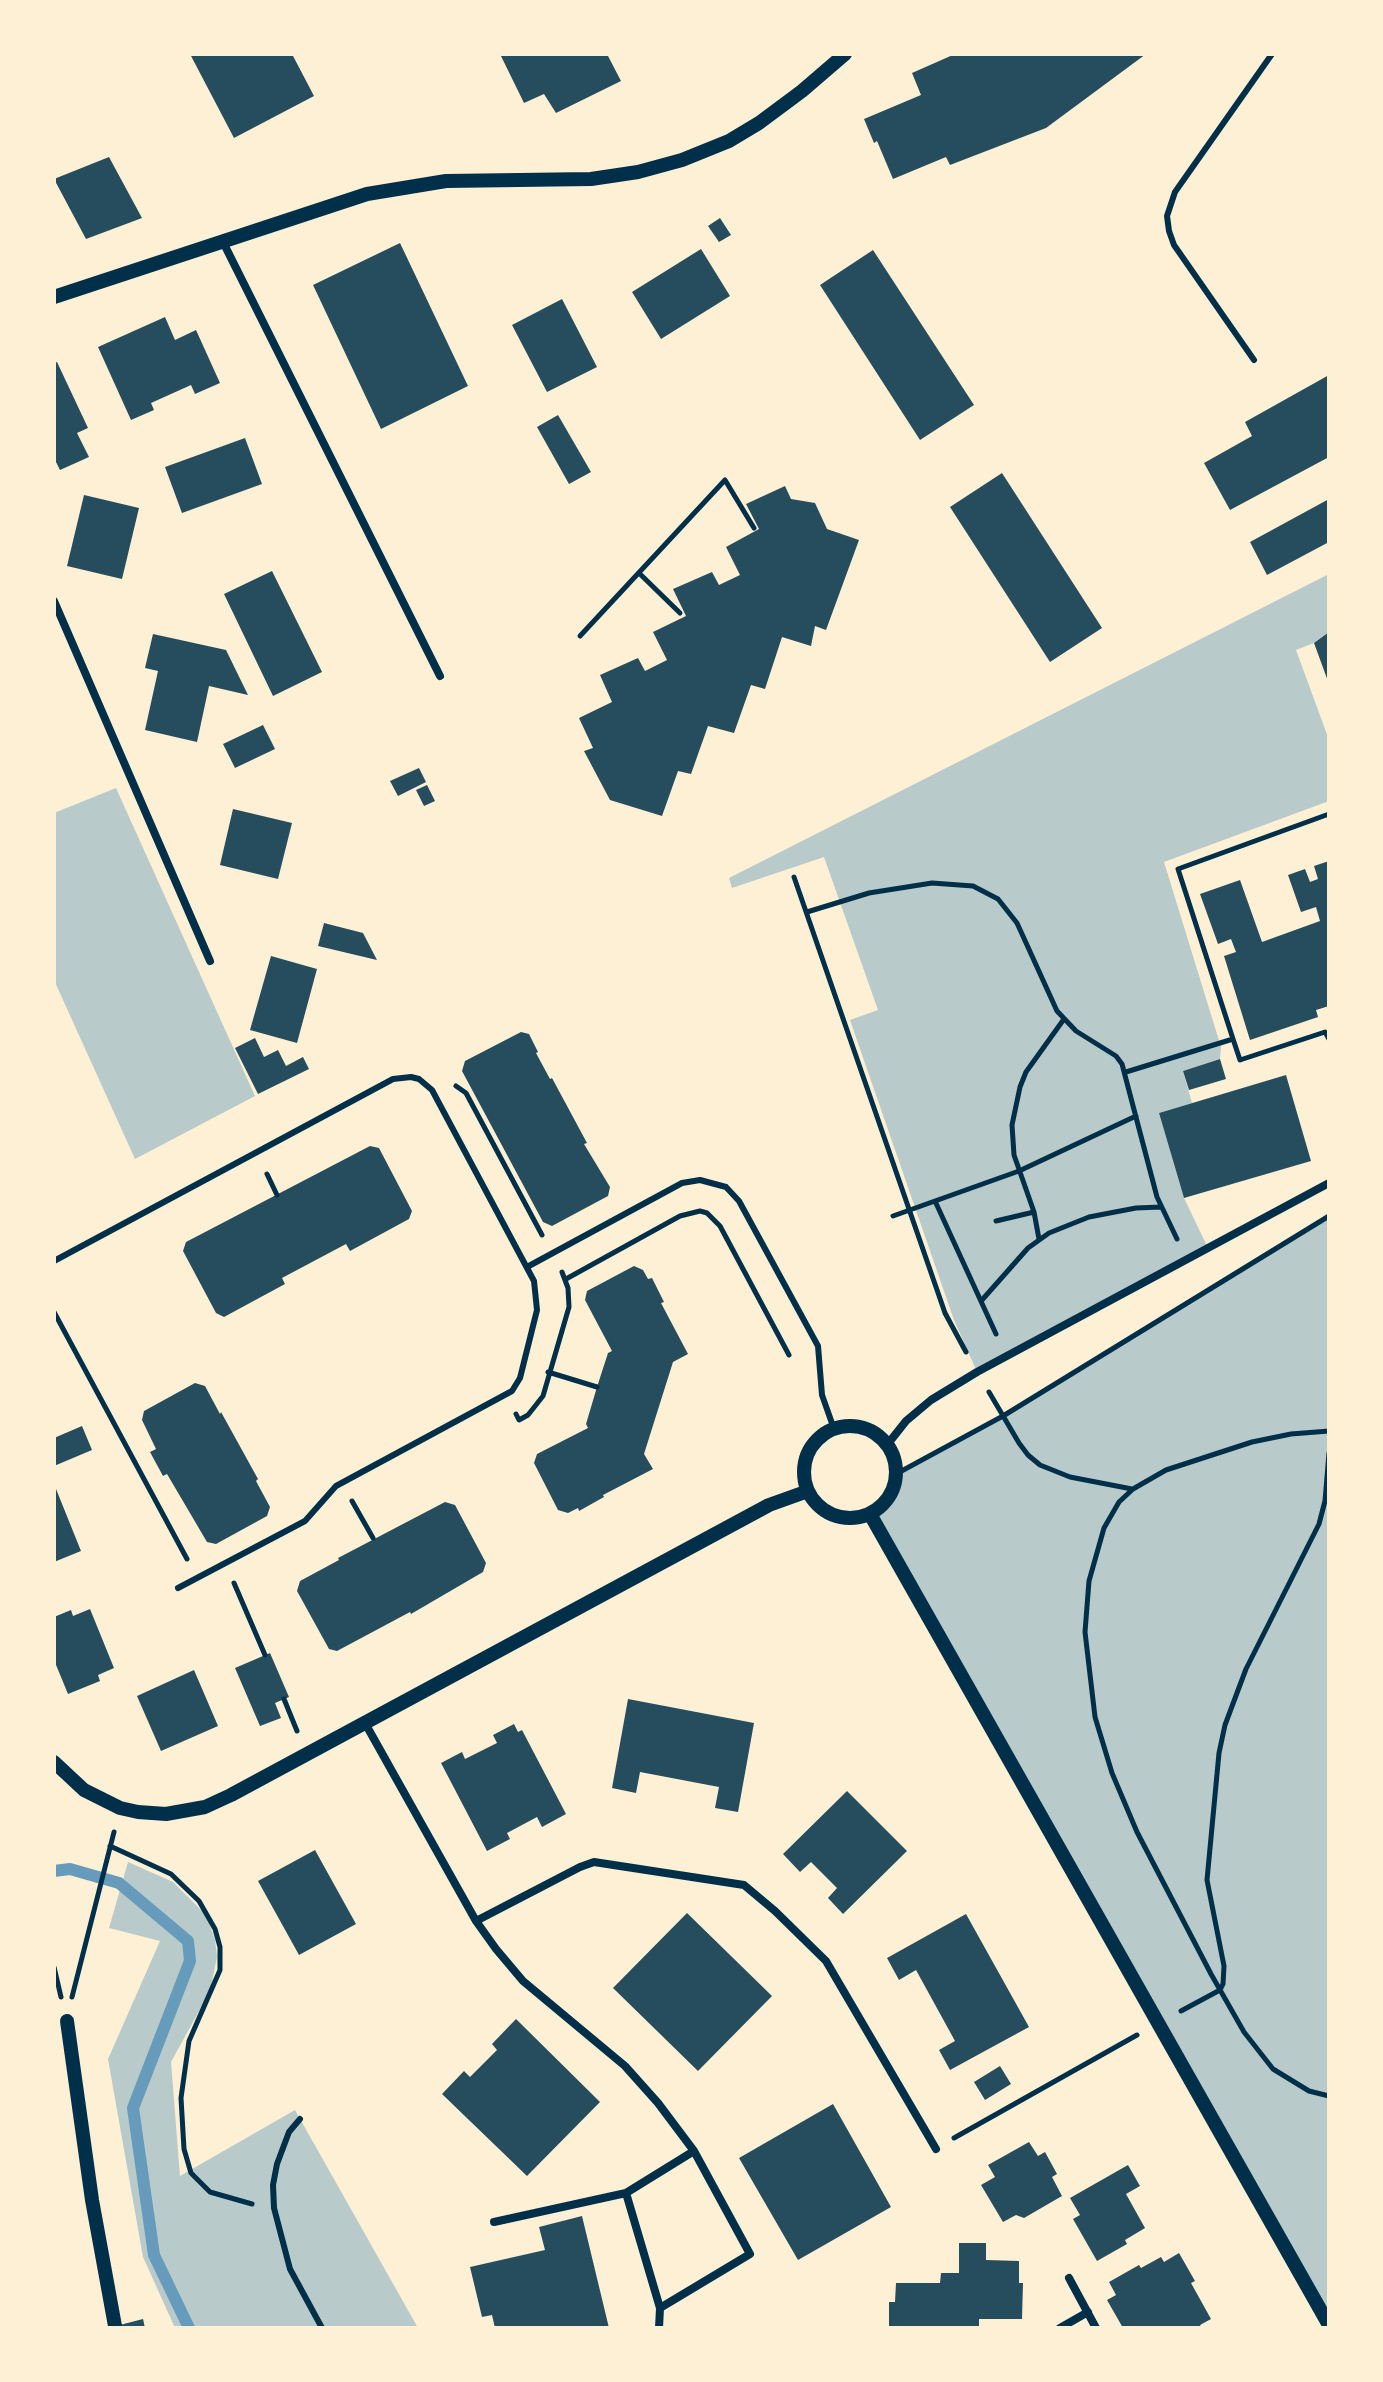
<!DOCTYPE html>
<html>
<head>
<meta charset="utf-8">
<style>
  body { margin:0 }
  #map { position:relative; width:1383px; height:2382px; overflow:hidden; background:#fdf0d5; font-family:Merriweather,serif }
  canvas { display:block }
  .frame { position:absolute; inset:0; border:56px solid #fdf0d5; pointer-events:none }
</style>
</head>
<body>
<div id="map">
<canvas width="1383" height="2382"></canvas>
<div class="frame"></div>
</div>
<script>
const context = document.querySelector('canvas').getContext('2d');
context.lineJoin = 'round';
function paint(path, color) { context.fillStyle = color; context.fill(path, 'evenodd'); }
const poly = rows => new Path2D(rows.map(r => 'M' + r).join(''));
function strokePath(path, color, width, dash) { context.strokeStyle = color; context.lineWidth = width; context.lineCap = dash ? 'butt' : 'round'; context.setLineDash(dash || []); context.stroke(path); }
const green = poly([
  [1329,574,1329,632,1314,643,1296,650,1329,740,1329,801,1164,862,1221,1047,1220,1059,1183,1071,1192,1103,1159,1113,1184,1198,1208,1248,977,1372,954,1320,850,1020,878,1010,824,857,732,888,729,878],
  [116,788,255,1096,135,1159,54,980,54,813],
  [1329,1216,1329,2325,870,1514,887,1499,896,1474,1003,1416],
  [128,1862,173,1882,203,1912,209,1923,215,1940,217,1957,210,1991,171,2062,180,2176,295,2110,418,2328,175,2328,143,2257,108,2059,160,1941,109,1928]
]);
const stream = poly([
  [54,1871,70,1869,119,1883,188,1941,190,1961,133,2108,154,2255,189,2328]
]);
const building = poly([
  [190,54,292,54,314,96,234,138],
  [500,54,607,54,621,81,556,113,544,94,524,103],
  [955,54,1146,54,1046,128,950,165,946,157,893,179,877,141,874,143,864,119,921,95,912,73],
  [109,157,142,218,86,239,54,179],
  [720,218,731,235,719,242,708,226],
  [400,243,468,386,381,429,313,285],
  [701,249,730,296,661,339,632,292],
  [873,250,974,405,920,440,820,285],
  [562,299,597,367,547,392,512,325],
  [165,317,175,340,196,330,220,383,195,394,191,385,151,403,154,410,131,420,98,347],
  [57,362,88,428,77,433,89,457,60,470,54,458,54,363],
  [1329,375,1329,457,1230,510,1204,463,1252,436,1245,422],
  [558,415,591,472,569,484,537,427],
  [245,438,262,484,182,513,165,467],
  [1002,473,1102,628,1050,662,950,507],
  [785,486,791,499,815,503,827,529,859,540,826,630,815,626,811,646,782,637,765,689,751,685,734,733,708,726,691,774,678,771,662,816,610,800,584,751,593,748,579,718,612,702,600,675,638,658,645,671,667,660,653,632,686,616,673,589,712,572,719,585,740,575,726,547,759,529,746,504],
  [84,495,139,508,122,579,67,566],
  [1329,499,1329,542,1267,575,1250,542],
  [272,571,322,672,273,696,224,594],
  [1329,632,1329,684,1314,643],
  [153,634,226,650,248,695,209,686,197,742,145,730,158,671,145,668],
  [263,725,275,749,235,768,223,744],
  [419,768,426,782,398,796,390,781],
  [427,785,435,801,424,806,416,790],
  [233,809,292,823,278,879,220,865],
  [1329,861,1329,1006,1316,1010,1318,1017,1250,1040,1224,956,1236,952,1231,939,1218,944,1200,894,1240,880,1262,942,1320,921,1316,907,1301,912,1288,875,1305,869,1310,882,1318,879,1314,866],
  [324,923,363,933,377,960,318,946],
  [271,956,317,969,297,1043,250,1030],
  [521,1032,529,1034,538,1052,536,1053,550,1079,552,1078,587,1143,584,1144,610,1187,608,1196,552,1226,543,1222,462,1071,465,1061],
  [255,1038,264,1057,278,1050,286,1066,303,1057,309,1069,258,1094,235,1048],
  [1220,1059,1226,1079,1189,1090,1183,1071],
  [1286,1075,1311,1161,1184,1198,1159,1113],
  [370,1146,379,1148,412,1211,409,1219,350,1251,346,1244,282,1278,285,1284,224,1317,216,1313,183,1251,186,1242],
  [634,1266,643,1270,648,1279,652,1278,664,1302,661,1303,688,1354,673,1362,644,1454,653,1469,603,1495,604,1497,579,1511,578,1508,568,1513,558,1510,534,1463,537,1454,588,1428,586,1424,597,1387,608,1353,612,1351,585,1300,587,1291],
  [195,1383,205,1386,220,1414,221,1412,258,1479,256,1481,270,1507,267,1516,216,1544,207,1542,167,1474,163,1476,150,1452,156,1449,142,1420,144,1411],
  [82,1426,92,1450,54,1466,54,1438],
  [54,1484,81,1551,54,1562],
  [445,1502,455,1505,486,1563,483,1572,411,1614,410,1612,337,1651,329,1649,297,1591,300,1581,339,1560,338,1558],
  [90,1609,114,1668,98,1675,100,1681,68,1694,54,1660,54,1617,71,1610,73,1616],
  [270,1653,289,1697,275,1703,281,1718,260,1726,235,1668],
  [194,1670,218,1726,161,1751,137,1696],
  [628,1699,754,1723,738,1812,715,1808,719,1787,640,1772,636,1793,612,1788],
  [514,1724,518,1732,522,1730,566,1814,542,1827,537,1817,507,1833,510,1839,487,1851,441,1763,462,1752,465,1759,497,1743,493,1735],
  [847,1791,907,1851,843,1914,828,1898,837,1888,811,1862,800,1872,783,1854],
  [315,1850,356,1924,299,1955,258,1881],
  [687,1913,772,1996,698,2071,613,1988],
  [966,1914,1029,2027,950,2070,939,2050,955,2041,916,1970,899,1980,887,1958],
  [516,2019,600,2102,527,2176,442,2094,464,2071,470,2077,497,2050,492,2044],
  [1000,2066,1011,2084,985,2100,974,2082],
  [833,2104,891,2207,798,2260,739,2158],
  [1029,2142,1038,2156,1045,2152,1057,2174,1052,2177,1062,2196,1024,2218,1016,2215,1003,2222,981,2185,995,2177,988,2165],
  [1128,2165,1140,2186,1126,2194,1145,2228,1125,2240,1127,2244,1097,2261,1073,2219,1080,2215,1070,2198],
  [582,2216,609,2328,495,2328,492,2315,482,2317,470,2267,545,2250,539,2227],
  [959,2243,986,2243,986,2260,1019,2261,1019,2283,1023,2283,1022,2319,979,2319,979,2328,889,2328,889,2302,895,2302,896,2283,940,2283,941,2273,959,2273],
  [1179,2253,1195,2281,1191,2283,1211,2319,1200,2325,1202,2328,1123,2328,1107,2300,1116,2295,1109,2282,1139,2265,1141,2268,1161,2257,1164,2262],
  [143,2319,145,2328,112,2328,112,2327]
]);
const path = poly([
  [639,573,680,613],
  [580,636,725,480,754,528],
  [794,877,945,1313,966,1352],
  [807,912,869,893,932,883,973,886,998,899,1017,923,1057,1011,1076,1031,1116,1056,1122,1064,1157,1197,1177,1239],
  [1233,1039,1178,869,1329,814],
  [1126,1072,1233,1039,1240,1060,1325,1032,1329,1039],
  [456,1086,466,1093,542,1235],
  [267,1174,277,1195],
  [893,1216,935,1201],
  [996,1221,1034,1212],
  [1039,1239,1034,1212,1014,1155,1012,1125,1020,1087,1026,1072,1064,1019],
  [566,1279,680,1216,700,1211,707,1213,720,1226,789,1355],
  [982,1300,1028,1248,1049,1233,1089,1217,1136,1208,1161,1207],
  [54,1312,187,1559],
  [996,1334,935,1201,1019,1171,1136,1116],
  [548,1372,597,1387],
  [989,1392,1019,1443,1028,1455,1040,1465,1070,1477,1132,1489],
  [516,1414,519,1420,528,1415,543,1396,569,1307,568,1288,562,1272],
  [1329,1431,1291,1434,1252,1442,1166,1470,1133,1489,1119,1502,1104,1528,1089,1581,1085,1632,1095,1717,1112,1773,1137,1832,1211,1974,1244,2032,1273,2069,1309,2091,1329,2096],
  [896,1474,1003,1416,1329,1216],
  [352,1501,373,1538],
  [234,1583,265,1655],
  [284,1699,297,1731],
  [110,1846,171,1874,199,1901,215,1929,220,1947,220,1970,189,2041,181,2098,184,2149,191,2173,210,2192,252,2204],
  [54,1967,61,1997],
  [72,1997,114,1832],
  [1181,2011,1220,1990,1223,1984,1224,1966,1207,1880,1219,1753,1225,1725,1246,1669,1319,1524,1325,1501,1329,1453],
  [954,2138,1137,2035]
]);
const service = poly([
  [1254,360,1174,245,1169,231,1167,216,1175,192,1272,54],
  [54,1261,393,1079,411,1077,419,1079,432,1090,534,1281,537,1310,520,1378,512,1391,336,1486,305,1521,178,1588],
  [527,1267,682,1183,700,1180,726,1187,739,1201,818,1346,822,1395,834,1429],
  [300,2119,289,2132,277,2164,273,2185,274,2208,290,2269,322,2328]
]);
const minor = poly([
  [222,240,440,676],
  [54,601,210,961],
  [887,1445,906,1421,931,1400,977,1372,1329,1183],
  [365,1723,476,1921,496,1949,523,1981,625,2066,658,2103,694,2151],
  [476,1921,580,1867,594,1862,744,1885,775,1911,826,1961,936,2149],
  [494,2222,626,2193],
  [1069,2278,1096,2328],
  [659,2328,660,2308,626,2193,694,2151,750,2254,660,2308],
  [1060,2328,1088,2312]
]);
const tertiary = poly([
  [54,297,367,194,446,181,591,179,638,172,682,160,729,141,759,123,802,91,845,54],
  '804 1472a46 46 0 1 1 92 0a46 46 0 1 1-92 0Z',
  [870,1514,1329,2325],
  [54,1762,84,1790,120,1808,138,1812,166,1814,205,1807,231,1795,769,1505,808,1491],
  [67,2021,92,2200,115,2326]
]);
paint(green, '#b9caca');
strokePath(stream, '#669bbc', 12);
paint(building, '#264d5e');
strokePath(path, '#003049', 5);
strokePath(service, '#003049', 6);
strokePath(minor, '#003049', 8);
strokePath(tertiary, '#003049', 14);
</script>
</body>
</html>
